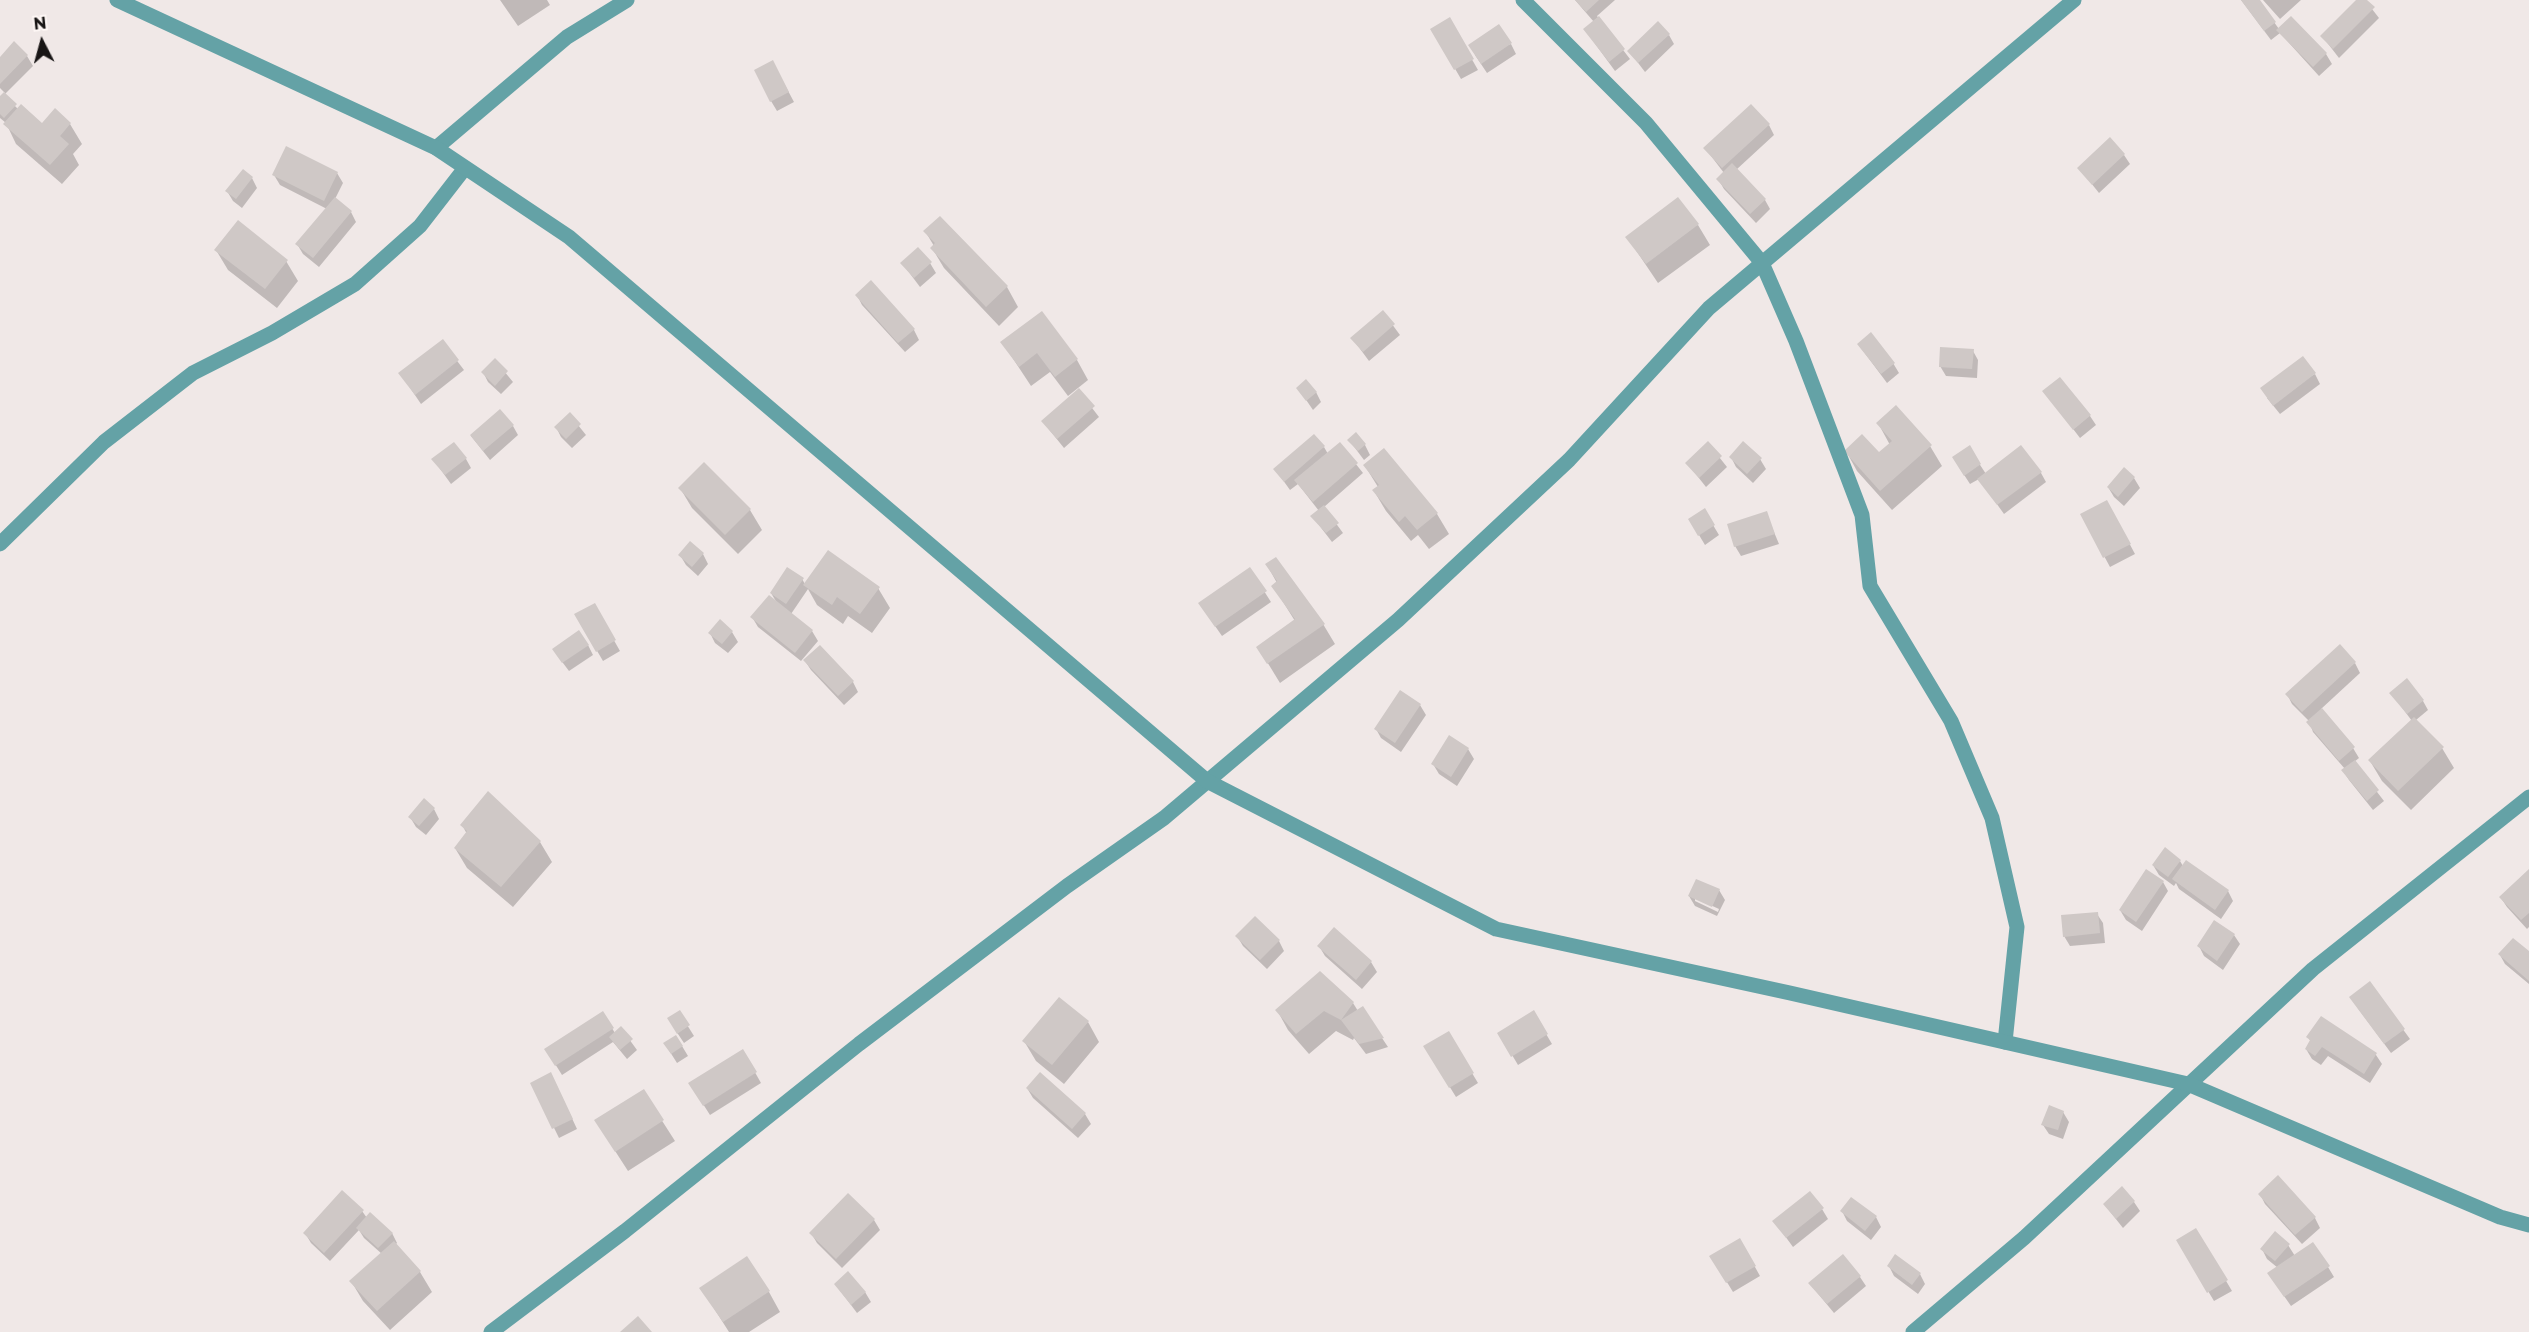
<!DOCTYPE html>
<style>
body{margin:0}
#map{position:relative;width:2529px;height:1332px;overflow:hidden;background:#f0e8e7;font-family:Montserrat,sans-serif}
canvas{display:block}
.north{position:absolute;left:12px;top:12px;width:60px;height:60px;-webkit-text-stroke:4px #fdf6f4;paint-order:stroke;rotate:354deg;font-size:16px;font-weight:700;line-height:24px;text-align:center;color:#181515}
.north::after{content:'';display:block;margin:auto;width:21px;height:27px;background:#181515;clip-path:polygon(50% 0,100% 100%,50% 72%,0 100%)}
</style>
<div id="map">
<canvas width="2529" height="1332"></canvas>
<div class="north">N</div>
</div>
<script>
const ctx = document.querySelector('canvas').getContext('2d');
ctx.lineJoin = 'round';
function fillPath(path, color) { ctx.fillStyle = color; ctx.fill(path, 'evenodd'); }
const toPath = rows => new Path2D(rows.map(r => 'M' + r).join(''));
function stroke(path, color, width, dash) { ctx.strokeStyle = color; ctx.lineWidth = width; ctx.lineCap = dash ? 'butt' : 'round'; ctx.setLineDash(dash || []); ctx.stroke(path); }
fillPath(toPath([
 [500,0,547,0,550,5,518,26],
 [1575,0,1615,0,1597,16,1630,59,1615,71,1585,30,1594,22],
 [2241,0,2258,0,2279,29,2291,18,2326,54,2332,64,2319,76,2280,33,2271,40],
 [2263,0,2301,0,2280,19],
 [2358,0,2365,0,2379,18,2339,58,2322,36],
 [1449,19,1478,70,1461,79,1432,29],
 [1669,35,1674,44,1645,72,1629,51],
 [1511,44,1516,54,1487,73,1475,55],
 [27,56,33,66,4,95,18,109,43,125,56,110,70,124,82,144,73,154,79,165,62,184,16,144,6,123,0,118,0,99,5,93,0,88,0,59],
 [778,72,794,102,777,111,771,101],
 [1769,125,1774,135,1736,170,1765,200,1770,209,1756,223,1724,189,1718,179,1724,173,1705,148],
 [287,148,337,173,343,183,335,199,351,212,356,222,319,267,303,254,297,244,327,209,280,185,274,175],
 [2124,155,2130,164,2099,193,2079,168],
 [252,178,257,188,242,208,233,201,227,191],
 [940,218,1007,287,1018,307,999,326,944,268,932,248,934,246,925,231],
 [1698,225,1710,245,1658,283,1627,237],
 [216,250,286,261,298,281,277,308,228,270],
 [902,263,930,263,936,273,920,287],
 [871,282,914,330,919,340,905,352,862,305,857,295],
 [1383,312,1400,335,1369,361,1352,338],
 [442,341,464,370,421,404,400,373],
 [1002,342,1077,360,1088,380,1068,396,1050,372,1031,386],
 [1858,344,1893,363,1899,373,1887,383],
 [1973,351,1978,360,1977,378,1946,376,1940,366],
 [495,360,513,382,501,394,488,382,483,372],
 [2315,374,2320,384,2280,414,2267,398],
 [1298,388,1316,392,1321,402,1313,410],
 [1079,391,1099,417,1064,448,1043,422],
 [2044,391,2090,416,2096,425,2080,438],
 [570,415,586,435,572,448,561,437,556,427],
 [1878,423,1930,446,1942,466,1892,510,1857,471,1846,451,1879,454,1890,445],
 [513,426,518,435,490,460,471,436],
 [1349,440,1365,445,1370,455,1364,460],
 [1708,443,1727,467,1706,487,1687,463],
 [1340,444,1363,473,1324,507,1343,533,1332,542,1312,516,1319,511,1298,484,1290,490,1275,469,1324,447,1328,454],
 [1969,448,1986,474,2041,473,2046,482,2004,514,1979,479,1970,484,1959,467],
 [1731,457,1760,459,1766,469,1753,483,1736,467],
 [433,459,466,459,471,468,451,484],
 [704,464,750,510,762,530,738,554,692,508,680,488],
 [1365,466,1437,514,1449,534,1429,549,1418,535,1411,541,1386,511,1374,491,1378,487],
 [2124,469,2134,478,2140,488,2124,506,2114,497,2108,487],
 [1704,510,1719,535,1705,545,1690,520],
 [2112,511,2135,554,2110,567,2082,515],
 [1766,513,1779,544,1741,556,1735,546],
 [703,554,708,564,698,576,686,565,680,555],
 [1267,565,1323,624,1335,644,1280,683,1258,647,1295,621,1273,586,1277,583],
 [1250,569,1271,602,1222,636,1206,613],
 [802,579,805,584,878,588,890,608,872,633,848,616,843,624,817,605,808,589,791,614,812,631,818,641,801,661,758,627,752,617,777,603,771,593],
 [594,605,620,651,603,661,576,615],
 [732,632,738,642,728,653,715,643,710,633],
 [588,645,593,655,569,671,560,659],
 [805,661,853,682,858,692,844,705,811,670],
 [2355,663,2360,673,2321,709,2353,748,2359,758,2354,762,2384,801,2373,810,2349,780,2343,771,2345,769,2313,732,2309,721,2292,704,2287,694],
 [1401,692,1420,705,1426,715,1401,752,1381,738,1376,729],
 [2391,693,2423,701,2428,710,2416,720,2442,748,2454,768,2411,810,2382,781,2370,761,2412,721],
 [1450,737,1468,749,1474,759,1457,786,1439,774,1433,764],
 [434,809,439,819,426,835,416,827,410,817],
 [462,825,540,842,552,862,513,907,467,868,455,848,467,834],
 [2180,861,2183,866,2228,891,2233,901,2221,919,2179,889,2176,883,2174,886,2159,875,2153,865],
 [2529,872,2529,927,2527,929,2507,907,2501,898],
 [2163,882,2168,891,2142,931,2126,920,2120,910],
 [1719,890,1725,900,1717,916,1695,906,1689,896],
 [1695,898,1719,909,1718,912,1695,901],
 [2097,914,2103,923,2105,943,2070,946,2064,936],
 [1334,930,1371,962,1377,972,1362,989,1325,956,1319,946],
 [2234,935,2240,944,2223,970,2204,956,2199,946],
 [1237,936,1279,941,1284,951,1267,969,1243,946],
 [2529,953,2529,984,2505,964,2500,955],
 [2370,984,2410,1039,2391,1053,2357,1007],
 [1353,1003,1358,1011,1362,1008,1388,1047,1366,1054,1354,1038,1353,1040,1336,1031,1309,1054,1288,1030,1277,1010],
 [679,1012,694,1036,684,1043,674,1028],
 [1533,1012,1552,1044,1518,1065,1499,1033],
 [603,1014,615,1033,621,1028,637,1050,627,1059,613,1042,562,1075,552,1059],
 [2321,1018,2376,1055,2382,1064,2370,1083,2328,1056,2321,1065,2312,1059,2306,1049,2311,1042,2308,1037],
 [1088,1022,1099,1042,1064,1084,1036,1061,1024,1041],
 [1448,1033,1478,1083,1456,1097,1425,1047],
 [665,1044,682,1046,688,1056,677,1063],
 [743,1051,761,1083,710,1115,696,1093],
 [532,1083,556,1084,577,1129,559,1138],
 [1027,1088,1085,1114,1091,1124,1078,1138,1033,1098],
 [643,1091,675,1141,628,1171,608,1140],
 [2063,1112,2069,1122,2063,1139,2049,1134,2043,1125],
 [2260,1194,2315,1218,2320,1228,2302,1244,2265,1204],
 [848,1195,874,1220,880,1230,842,1268,817,1243,811,1233],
 [2134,1202,2140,1211,2123,1228,2104,1204],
 [1822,1209,1828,1219,1793,1247,1774,1221],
 [362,1211,367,1218,392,1233,397,1243,395,1245,420,1272,432,1292,390,1330,363,1301,351,1281,382,1254,364,1238,359,1230,330,1261,311,1243,305,1233],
 [1842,1211,1876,1217,1881,1227,1871,1240,1847,1221],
 [2196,1230,2232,1291,2214,1301,2178,1241],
 [1740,1240,1760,1276,1733,1292,1711,1256],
 [2288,1245,2295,1256,2328,1267,2334,1277,2291,1306,2275,1283,2278,1268,2267,1259,2262,1249],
 [1889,1266,1920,1274,1925,1284,1918,1294,1894,1276],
 [1860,1277,1866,1286,1834,1313,1810,1284],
 [836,1285,865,1292,871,1302,857,1313],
 [701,1288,769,1292,780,1312,749,1332,729,1332]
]), '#0003');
fillPath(toPath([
 [1575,0,1599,0,1586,12],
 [2241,0,2260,0,2276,22,2264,31],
 [2356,0,2367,0,2375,7,2333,49,2320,36],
 [1599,16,1625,49,1609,62,1583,29],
 [2291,16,2327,53,2313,67,2276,30],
 [1450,17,1474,59,1454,70,1430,29],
 [1658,21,1670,34,1638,63,1627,51],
 [1499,24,1512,43,1481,64,1468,45],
 [14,41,28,55,0,84,0,57],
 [773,60,789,92,770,102,754,70],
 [4,92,17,104,4,118,0,114,0,96],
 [21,104,42,123,55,108,71,123,60,136,69,144,50,165,3,124],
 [1751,104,1770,124,1722,168,1703,148],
 [2110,137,2125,154,2092,185,2077,168],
 [286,146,338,172,324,201,272,175],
 [1732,163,1766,199,1750,214,1716,179],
 [243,169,253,177,236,199,225,191],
 [335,197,352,211,313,258,295,244],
 [1678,197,1699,224,1646,264,1625,237],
 [940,216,1008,286,986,307,930,248,935,243,923,231],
 [238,220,288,260,265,289,214,250],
 [918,247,932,262,914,278,900,263],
 [871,280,915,329,898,343,855,295],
 [1383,310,1395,324,1363,352,1350,338],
 [1042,311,1078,359,1055,377,1037,353,1019,367,1000,342],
 [1871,332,1895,363,1881,374,1857,344],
 [443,339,459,360,415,395,398,373],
 [1940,347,1974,349,1972,369,1939,367],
 [2303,356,2316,373,2273,406,2260,388],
 [495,358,508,371,495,386,481,372],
 [2060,377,2091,415,2073,430,2042,391],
 [1306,379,1317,392,1306,401,1296,388],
 [1079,388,1095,406,1057,439,1041,421],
 [1896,405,1932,445,1880,491,1844,451,1862,434,1879,452,1892,441,1876,423],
 [500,409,514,425,483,451,470,435],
 [570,412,581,424,566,439,554,427],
 [1356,432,1366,444,1358,451,1347,440],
 [1314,434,1325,446,1284,482,1273,469],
 [1708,441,1722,456,1699,478,1685,463],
 [1743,441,1762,458,1747,474,1729,457],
 [454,442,467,458,445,475,431,459],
 [1340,442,1358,463,1313,502,1294,480],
 [1970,445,1981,464,1964,476,1952,457],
 [2021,445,2042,472,1997,505,1977,479],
 [1384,448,1438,513,1417,530,1405,516,1399,522,1372,490,1379,485,1363,465],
 [704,462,751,509,725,535,678,488],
 [2124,467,2135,477,2118,497,2107,487],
 [2107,500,2131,544,2103,558,2080,514],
 [1324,505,1339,523,1326,533,1310,516],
 [1705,508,1715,525,1698,536,1688,519],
 [1767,511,1775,534,1734,547,1727,524],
 [690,541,704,553,692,567,678,555],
 [828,550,880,587,860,614,837,597,832,605,803,585],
 [1276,557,1325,624,1267,664,1256,647,1295,619,1271,586,1277,581,1265,564],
 [787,567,804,578,786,604,770,593],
 [1250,567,1267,591,1215,627,1198,603],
 [769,595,813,630,795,653,750,617],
 [595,603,616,640,596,652,574,614],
 [720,619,733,631,722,644,708,633],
 [579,630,589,645,562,663,552,649],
 [2340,644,2356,662,2302,712,2285,694],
 [820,645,854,681,838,696,803,660],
 [2407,678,2424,700,2407,714,2389,693],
 [1400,690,1421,704,1395,743,1374,729],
 [2322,708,2355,747,2339,761,2306,722],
 [2414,717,2444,747,2398,791,2368,760],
 [1449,735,1469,748,1451,777,1431,764],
 [2355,760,2379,790,2367,801,2341,770],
 [488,791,541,841,501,887,454,848,467,831,460,825],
 [424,798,435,808,419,826,408,817],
 [2165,847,2181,860,2168,877,2152,865],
 [2186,860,2229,890,2215,910,2172,879],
 [2146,869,2164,881,2136,922,2119,910],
 [2529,869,2529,913,2521,920,2499,897],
 [1696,879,1720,889,1712,907,1688,896],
 [2098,912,2100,933,2063,937,2061,915],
 [1255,916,1280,940,1260,960,1235,936],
 [2214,920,2235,934,2217,961,2197,946],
 [1334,927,1372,961,1356,980,1317,946],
 [2513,938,2529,951,2529,981,2498,954],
 [1320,971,1354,1002,1341,1020,1363,1006,1384,1038,1359,1044,1341,1020,1324,1011,1296,1034,1275,1010],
 [2370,981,2405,1029,2384,1044,2349,997],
 [1059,997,1089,1021,1052,1065,1022,1041],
 [680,1010,690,1025,677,1034,667,1018],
 [1534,1010,1548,1034,1511,1057,1497,1033],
 [603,1011,614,1028,555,1066,544,1049],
 [2321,1016,2377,1053,2364,1074,2322,1047,2315,1056,2305,1049,2310,1040,2306,1037],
 [621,1026,633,1039,620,1050,609,1037],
 [1449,1031,1474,1073,1449,1088,1423,1046],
 [676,1035,683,1046,671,1054,663,1043],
 [743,1049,757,1072,703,1106,688,1083],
 [551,1072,573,1119,552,1129,530,1083],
 [1040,1072,1086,1113,1072,1129,1026,1088],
 [644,1089,664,1120,615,1152,594,1120],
 [2049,1105,2064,1111,2058,1130,2041,1125],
 [2278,1175,2316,1217,2295,1235,2258,1194],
 [2122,1186,2135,1201,2116,1219,2103,1204],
 [342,1190,364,1210,324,1253,303,1233],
 [1810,1191,1824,1208,1786,1238,1772,1221],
 [848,1193,875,1219,836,1259,809,1233],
 [1851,1197,1877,1216,1865,1231,1840,1211],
 [370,1212,393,1233,378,1248,356,1228],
 [2196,1228,2228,1280,2207,1293,2176,1240],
 [2275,1231,2290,1244,2275,1261,2260,1249],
 [1740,1238,1756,1266,1726,1283,1709,1256],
 [394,1241,421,1271,377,1311,349,1281],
 [2313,1242,2330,1266,2284,1297,2267,1273],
 [1843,1254,1861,1276,1827,1304,1808,1283],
 [1895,1254,1921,1273,1912,1285,1887,1266],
 [747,1256,770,1291,723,1322,699,1288],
 [848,1271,866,1292,851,1305,834,1284],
 [638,1316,652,1332,620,1332]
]), '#cfc8c6');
stroke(toPath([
 [1523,0,1646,123,1762,263,1796,341,1862,515,1870,586,1951,721,1992,818,2017,927,2005,1042],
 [436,148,567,37,627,0],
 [0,544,104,442,193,373,272,333,355,284,420,226,465,168],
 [491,1332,625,1231,859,1044,1067,886,1164,818,1398,620,1569,460,1709,308,2074,0],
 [1913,1332,2024,1238,2313,969,2529,797]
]), '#64a2a6', 15);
stroke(toPath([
 [117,0,436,148,569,237,1207,781,1496,929,1790,993,2188,1084,2500,1217,2529,1225]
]), '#64a2a6', 15);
</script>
